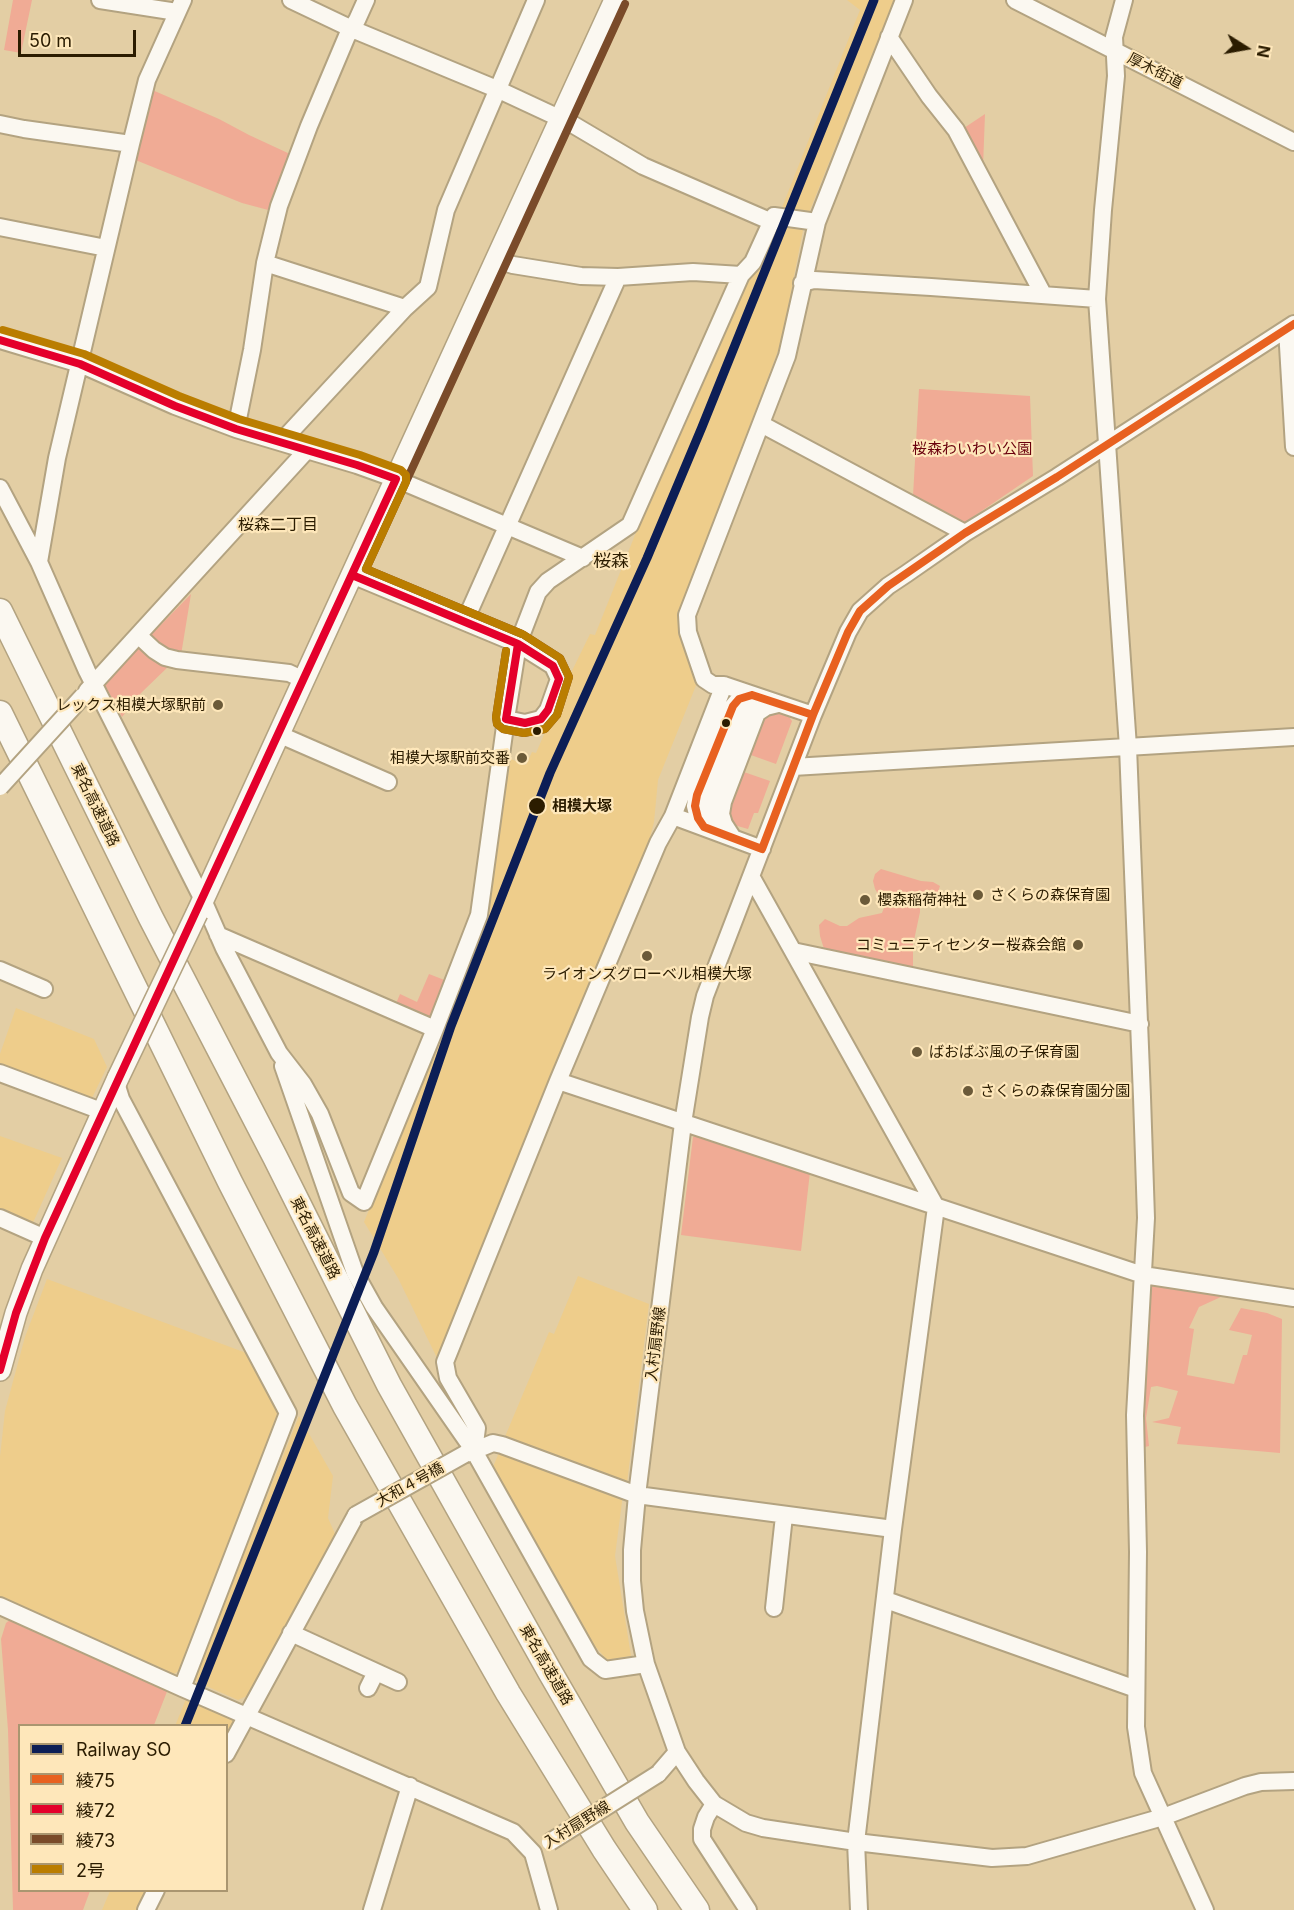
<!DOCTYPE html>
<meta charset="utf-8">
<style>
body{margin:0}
#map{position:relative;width:1294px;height:1910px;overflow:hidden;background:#e3cea4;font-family:Inter,"Noto Sans JP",sans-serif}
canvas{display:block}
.legend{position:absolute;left:18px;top:1724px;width:210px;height:168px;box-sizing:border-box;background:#fee7ba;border:2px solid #aa9670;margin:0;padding:8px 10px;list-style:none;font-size:18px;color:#2b1c00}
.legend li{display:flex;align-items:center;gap:12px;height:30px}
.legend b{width:30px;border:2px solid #aa9670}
.north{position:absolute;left:1216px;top:18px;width:60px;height:60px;-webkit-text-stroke:4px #fee7ba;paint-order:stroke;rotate:101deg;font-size:16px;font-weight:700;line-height:24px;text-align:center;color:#2b1c00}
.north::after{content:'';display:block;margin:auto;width:21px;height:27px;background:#2b1c00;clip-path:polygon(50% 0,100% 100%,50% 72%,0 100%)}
.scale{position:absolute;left:18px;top:30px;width:118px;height:27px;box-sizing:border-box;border:3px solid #2b1c00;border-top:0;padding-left:8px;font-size:18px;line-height:21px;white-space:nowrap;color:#2b1c00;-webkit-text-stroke:4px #fee7ba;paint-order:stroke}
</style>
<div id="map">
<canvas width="1294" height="1910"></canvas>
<ul class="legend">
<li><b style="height:8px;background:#0c1e56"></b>Railway SO</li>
<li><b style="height:8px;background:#e86120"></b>綾75</li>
<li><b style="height:8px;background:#e4002b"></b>綾72</li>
<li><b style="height:8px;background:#7a4b2a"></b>綾73</li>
<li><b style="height:8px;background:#ba7d00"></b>2号</li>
</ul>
<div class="north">N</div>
<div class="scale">50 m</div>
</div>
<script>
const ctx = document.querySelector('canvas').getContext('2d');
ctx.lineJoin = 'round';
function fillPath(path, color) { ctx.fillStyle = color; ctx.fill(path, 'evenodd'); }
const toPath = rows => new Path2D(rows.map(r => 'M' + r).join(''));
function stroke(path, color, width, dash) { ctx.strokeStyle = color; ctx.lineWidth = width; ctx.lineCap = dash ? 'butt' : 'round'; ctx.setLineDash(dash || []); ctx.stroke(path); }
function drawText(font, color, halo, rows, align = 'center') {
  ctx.font = font + ' Inter,"Noto Sans JP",sans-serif'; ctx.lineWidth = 4.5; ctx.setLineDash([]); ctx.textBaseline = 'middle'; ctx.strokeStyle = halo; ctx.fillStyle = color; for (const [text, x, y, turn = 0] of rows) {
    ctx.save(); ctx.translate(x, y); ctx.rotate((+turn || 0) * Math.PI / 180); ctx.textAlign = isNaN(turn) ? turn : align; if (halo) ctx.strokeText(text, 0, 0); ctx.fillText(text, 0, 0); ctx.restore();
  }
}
fillPath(toPath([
 [847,0,894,0,808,215,781,210,860,10],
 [778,222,804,225,781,343,682,604,680,615,697,683,658,780,654,822,647,849,439,1362,398,1278,364,1222,443,1029,485,915,508,758,526,765,532,752,536,753,569,677,590,634,595,635,643,515,742,284],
 [16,1008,94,1039,107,1067,90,1102,0,1069,0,1054],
 [0,1136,62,1158,31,1227,0,1213],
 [578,1276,649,1304,627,1483,504,1439,549,1332,554,1334],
 [47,1279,249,1354,282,1411,184,1668,172,1675,0,1597,0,1457,5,1411,25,1337],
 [299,1416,333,1476,328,1518,336,1536,247,1696,238,1700,195,1681,196,1675],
 [500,1450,623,1494,615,1556,631,1656,607,1660,595,1646,493,1467],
 [188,1694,230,1713,234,1723,227,1737,226,1726,175,1726],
 [110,1891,147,1891,137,1910,102,1910]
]), '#eecd8b');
fillPath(toPath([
 [13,0,32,0,21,53,4,50],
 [150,89,219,119,249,135,290,154,272,211,242,203,133,159],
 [985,114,983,167,961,130],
 [919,389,1030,396,1033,476,961,525,913,496],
 [191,594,181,655,168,653,148,638],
 [141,646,171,664,141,693,122,717,105,685],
 [777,711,787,714,792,721,776,764,748,754,761,720,767,715],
 [741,771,770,781,758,813,754,813,748,829,734,825,729,820,729,803],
 [881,869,921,881,933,882,940,886,938,892,932,895,924,895,920,903,920,912,913,945,913,966,904,971,824,949,820,936,819,925,825,919,840,926,847,926,859,918,882,913,885,905,875,889,873,881,875,874],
 [429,974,447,981,431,1021,395,1006,400,994,417,1002],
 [698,1134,810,1172,801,1251,681,1235,693,1137],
 [1149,1284,1223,1296,1199,1307,1189,1328,1194,1329,1187,1375,1234,1384,1243,1355,1247,1355,1252,1335,1229,1330,1241,1308,1267,1313,1282,1319,1280,1453,1177,1444,1181,1427,1152,1422,1169,1418,1178,1391,1157,1386,1151,1387,1146,1418,1149,1446,1141,1448],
 [11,1619,168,1689,154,1725,20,1726,20,1890,90,1891,83,1910,13,1910,8,1730,1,1639,6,1623]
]), '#f0ab95');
const minor = toPath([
 [100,0,177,12],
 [291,0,352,29,499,90,572,124,643,166,772,222],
 [1015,0,1294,142],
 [1124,0,1114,37,1116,76,1103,210,1097,299,1128,747,1142,1097,1146,1218,1135,1415,1138,1552,1136,1727,1143,1773,1205,1910],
 [889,37,929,96,956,130,1043,294],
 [0,124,24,129,131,144],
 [0,227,106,248],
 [497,260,513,265,581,276,618,277,693,272,741,275],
 [265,263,405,308],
 [802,283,814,280,931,287,1097,299],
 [1287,329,1294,447],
 [0,340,80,364,175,406,236,429,357,465,396,479,583,558],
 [761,424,965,533],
 [236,429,252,350,265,263,279,206,309,126,347,36,357,20,366,0],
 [281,442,405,308,428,287,446,210,536,0],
 [0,488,39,562,87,671,203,900,224,948,279,1053,303,1084,320,1114,351,1193,364,1202,435,1029,479,915,506,719,518,644,538,592,548,581,630,525,741,275,753,262,774,216,817,222],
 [39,562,57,458,131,144,147,80,183,0],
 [352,575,518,644,553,666,559,679,548,710,541,719,525,723,506,719],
 [465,621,618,277],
 [138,635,154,650,165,657,177,660,289,673,304,680],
 [724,685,713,685,704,679,688,632,687,615,787,356,817,222,904,0],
 [87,691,307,450],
 [278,734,388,782],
 [793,767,1294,737],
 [704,827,698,818,695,806,697,795,733,706,739,699,752,695],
 [719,832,711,820,709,810,711,799,745,709,752,703,764,699],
 [733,838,724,824,721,814,723,802,757,713,766,707,778,704],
 [762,849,673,816,724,685,813,715],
 [752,878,936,1207,893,1529,856,1842,859,1910],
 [218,935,435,1029],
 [793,951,1140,1024],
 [0,970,44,989],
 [283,1066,355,1273,374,1307,474,1451,591,1659,605,1670,646,1664],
 [0,1073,104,1112],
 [558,1081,1143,1275,1294,1298],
 [116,1083,121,1099,288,1413,182,1688],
 [0,1218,45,1238],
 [474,1451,477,1428,448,1378,445,1362,558,1081,658,843,673,816],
 [466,1454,493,1443,502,1445,637,1495,893,1529],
 [886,1600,1136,1689],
 [0,1606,182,1688,513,1832,533,1853,549,1910],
 [774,1608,784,1516],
 [291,1633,398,1682],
 [368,1688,376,1672],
 [677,1752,696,1781,714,1804,746,1823,763,1828,856,1842,992,1858,1027,1856,1163,1817,1245,1786,1261,1782,1294,1781],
 [226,1754,356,1515],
 [658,1774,677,1752,646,1664,635,1611,632,1581,632,1550,637,1495,683,1123,700,1017,705,996,813,715,848,632,860,611,888,586,906,574,965,533,1057,477,1294,324],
 [714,1804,706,1817,702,1829,702,1839,748,1910],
 [146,1910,156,1890],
 [372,1910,410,1786]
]);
const major = toPath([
 [197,913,615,0],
 [0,1370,16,1313,32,1269,118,1078]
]);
const highway = toPath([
 [0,611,151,918,275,1157,389,1385,550,1672,637,1822,697,1910],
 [0,713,230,1182,345,1406,508,1693,604,1849,645,1910]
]);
stroke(minor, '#b3a381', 20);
stroke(major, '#b3a381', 24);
stroke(highway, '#b3a381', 27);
stroke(minor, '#fbf8f1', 16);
stroke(major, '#fbf8f1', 21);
stroke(highway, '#fbf8f1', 24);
const minorBridge = toPath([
 [0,787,83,696],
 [356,1515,465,1454],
 [550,1842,658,1774]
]);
const majorBridge = toPath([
 [118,1078,197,913]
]);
stroke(minorBridge, '#b3a381', 20, []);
stroke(majorBridge, '#b3a381', 24, []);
stroke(minorBridge, '#fbf8f1', 16);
stroke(majorBridge, '#fbf8f1', 21);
stroke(toPath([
 [752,695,813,715,762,849,704,827,698,818,695,806,697,795,733,706,739,699,752,695],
 [813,715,848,632,860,611,888,586,965,533,1057,477,1294,324]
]), '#e86120', 8);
stroke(toPath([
 [0,340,80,364,175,406,236,429,357,465,396,479,45,1238,16,1313,0,1370],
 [352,575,518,644],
 [518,644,553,666,559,679,548,710,541,719,525,723,506,719,518,644]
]), '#e4002b', 8);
stroke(toPath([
 [522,634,366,569,625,4],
 [506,651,496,717,497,724,503,729,524,733,545,729,557,715,569,677,560,658,524,635]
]), '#7a4b2a', 8);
stroke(toPath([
 [3,330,84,354,179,396,239,419,360,455,401,470,406,475,406,482,366,569,522,634],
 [506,651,496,717,497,724,503,729,524,733,545,729,557,715,569,677,560,658,524,635]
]), '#ba7d00', 8);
stroke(toPath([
 [185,1726,374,1252,451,1026,550,773,647,558,702,427,874,0]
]), '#0c1e56', 9);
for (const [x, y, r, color] of [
 [218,705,6,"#6b5a39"],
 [726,723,5,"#2b1c00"],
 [537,731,5,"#2b1c00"],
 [522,758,6,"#6b5a39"],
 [537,806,9,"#2b1c00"],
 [978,895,6,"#6b5a39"],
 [865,900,6,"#6b5a39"],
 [1078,945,6,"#6b5a39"],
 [647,956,6,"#6b5a39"],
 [917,1052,6,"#6b5a39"],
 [968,1091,6,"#6b5a39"]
]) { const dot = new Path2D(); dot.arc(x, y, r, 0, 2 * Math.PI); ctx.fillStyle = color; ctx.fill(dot); stroke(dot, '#fee7ba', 2); }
drawText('15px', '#2b1c00', '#fee7ba', [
 ["厚木街道",1155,71,27],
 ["東名高速道路",95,805,64],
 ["東名高速道路",315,1238,63],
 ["入村扇野線",656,1344,-83],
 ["大和４号橋",410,1485,-29],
 ["東名高速道路",546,1665,60],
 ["入村扇野線",577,1825,-32]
]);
drawText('15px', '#6a000d', '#fee7ba', [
 ["桜森わいわい公園",972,449]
]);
drawText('15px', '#2b1c00', '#fee7ba', [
 ["レックス相模大塚駅前",206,705,"right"],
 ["相模大塚駅前交番",510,758,"right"],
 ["さくらの森保育園",990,895],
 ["櫻森稲荷神社",877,900],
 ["コミュニティセンター桜森会館",1066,945,"right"],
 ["ライオンズグローベル相模大塚",647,974,"center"],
 ["ばおばぶ風の子保育園",929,1052],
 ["さくらの森保育園分園",980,1091]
], 'left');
drawText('bold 15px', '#2b1c00', '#fee7ba', [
 ["相模大塚",552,806]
], 'left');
drawText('16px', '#2b1c00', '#fee7ba', [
 ["桜森二丁目",278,525]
]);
drawText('18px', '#2b1c00', '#fee7ba', [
 ["桜森",611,562]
]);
</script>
